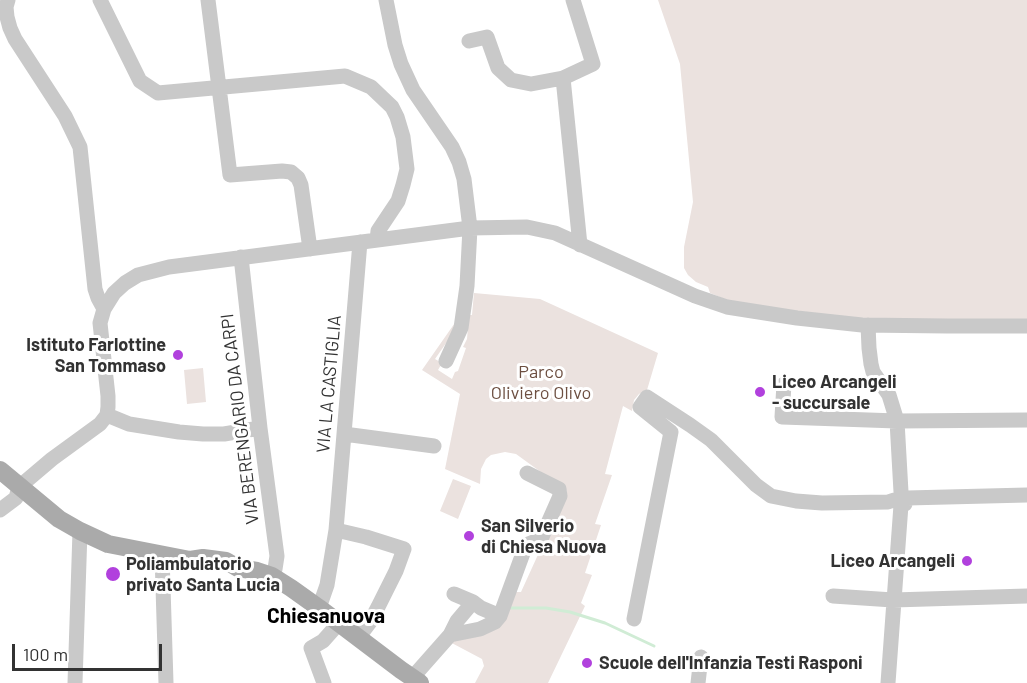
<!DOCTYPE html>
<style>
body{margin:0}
#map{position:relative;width:1027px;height:683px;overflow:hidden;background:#fff;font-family:Barlow,sans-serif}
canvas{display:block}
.scale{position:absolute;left:12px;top:644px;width:150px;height:27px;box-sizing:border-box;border:3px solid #323232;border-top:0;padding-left:8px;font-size:18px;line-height:21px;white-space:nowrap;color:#323232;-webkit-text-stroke:4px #fff;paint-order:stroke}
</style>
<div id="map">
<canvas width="1027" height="683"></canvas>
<div class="scale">100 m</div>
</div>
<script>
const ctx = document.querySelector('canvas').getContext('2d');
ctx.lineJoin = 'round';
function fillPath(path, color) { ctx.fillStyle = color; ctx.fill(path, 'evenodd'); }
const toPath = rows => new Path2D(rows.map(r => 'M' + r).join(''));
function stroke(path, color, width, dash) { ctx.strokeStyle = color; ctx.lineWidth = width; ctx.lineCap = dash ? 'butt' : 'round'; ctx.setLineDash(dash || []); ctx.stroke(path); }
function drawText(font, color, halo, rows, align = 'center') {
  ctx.font = font + ' Barlow,sans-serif'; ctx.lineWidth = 6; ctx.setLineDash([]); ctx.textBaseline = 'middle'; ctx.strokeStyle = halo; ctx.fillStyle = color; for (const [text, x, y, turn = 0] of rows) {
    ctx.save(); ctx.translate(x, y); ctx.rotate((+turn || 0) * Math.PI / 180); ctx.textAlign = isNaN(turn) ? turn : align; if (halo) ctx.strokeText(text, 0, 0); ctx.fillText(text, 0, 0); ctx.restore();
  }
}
fillPath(toPath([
 [658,0,1027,0,1027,320,877,323,732,302,710,293,708,287,696,282,688,275,684,268,684,247,693,202,680,64],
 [474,293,540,299,658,353,647,390,639,394,634,400,632,411,623,406,605,474,612,475,595,524,601,525,585,573,592,575,581,603,585,606,548,683,475,683,484,666,482,659,448,641,468,634,515,592,521,592,567,491,516,454,505,452,491,455,486,459,481,469,480,484,445,469,460,394,422,370,459,317,458,326,435,359,442,363,438,370,452,379,455,372,458,371,466,348,463,347,467,339,469,315,472,315],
 [203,368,206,402,187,404,184,370],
 [453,479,471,486,458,519,440,511]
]), '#ebe2df');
stroke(toPath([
 [511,608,546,608,570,612,605,623,654,646]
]), '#d0ecd5', 3);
stroke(toPath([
 [8,0,6,7,7,17,10,28,15,39,65,116,80,147,95,289,98,298,104,309],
 [100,0,140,81,158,93,345,76,371,87,392,107,397,117,403,137,407,169,403,185,398,201,378,231,377,240],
 [208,0,230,175,282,171,291,172,298,178,301,185,310,249],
 [386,0,395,45,401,64,413,90,452,147,459,162,464,179,470,228,467,286,461,328,446,361],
 [573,0,593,64,563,78,580,245],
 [469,41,487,37,498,68,511,80,531,84,563,78],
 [241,257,260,428,277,556,275,569,272,576],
 [868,325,869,348,871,364,873,372,889,395,897,421,901,492],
 [784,384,782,417,897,421,1027,420],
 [107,415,129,424,179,432,203,434,224,434,260,428],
 [344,434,434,446],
 [19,487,52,459,100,424,107,415,108,407,108,396,100,323,104,309,114,293,125,283,138,275,169,267,470,228,527,227,555,233,695,296,727,307,797,318,862,325,947,326,1027,326],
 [907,498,1027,495],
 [0,510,16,498,19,487],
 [336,530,366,537,404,549,396,571,378,607,370,622,358,638],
 [162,555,166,683],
 [454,594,473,602],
 [833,596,893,600,1027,596],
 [319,608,327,585,336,530,360,242],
 [634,619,671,432,640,407,647,397,690,425,711,440,756,485,771,496,796,501,822,503,888,502,894,500],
 [450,635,457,621,473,602,481,608,500,616],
 [412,678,450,635,480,629,495,622,500,616,526,545,541,539,560,496,559,489,527,473],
 [75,683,80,531],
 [324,683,311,648,323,641,339,623],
 [698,683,701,657],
 [888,683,901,505,905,504,907,498]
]), '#c9c9c9', 15);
stroke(toPath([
 [0,470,59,519,80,531,108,544,190,560,203,558,226,561,238,568,257,571,272,576,291,588,319,608,401,670,420,683]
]), '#aaa', 18);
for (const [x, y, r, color] of [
 [178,355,6,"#b141dd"],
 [760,392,6,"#b141dd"],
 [469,536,6,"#b141dd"],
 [967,561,6,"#b141dd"],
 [113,574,8,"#b141dd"],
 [587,663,6,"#b141dd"]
]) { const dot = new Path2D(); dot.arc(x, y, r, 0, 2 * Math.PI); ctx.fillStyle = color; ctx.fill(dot); stroke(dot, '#fff', 2); }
drawText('bold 18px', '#323232', '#fff', [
 ["Istituto Farlottine",166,345,"right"],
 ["San Tommaso",166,366,"right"],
 ["Liceo Arcangeli",772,382],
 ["- succursale",772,403],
 ["San Silverio",481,526],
 ["di Chiesa Nuova",481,547],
 ["Liceo Arcangeli",955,561,"right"],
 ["Poliambulatorio",126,564],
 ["privato Santa Lucia",126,585],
 ["Scuole dell'Infanzia Testi Rasponi",599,663]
], 'left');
drawText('18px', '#6d4f41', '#fff', [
 ["Parco",541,372],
 ["Oliviero Olivo",541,393]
]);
drawText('18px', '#323232', '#fff', [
 ["VIA LA CASTIGLIA",329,384,-85],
 ["VIA BERENGARIO DA CARPI",240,419,-97]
]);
drawText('bold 21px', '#000', '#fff', [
 ["Chiesanuova",326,616]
]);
</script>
